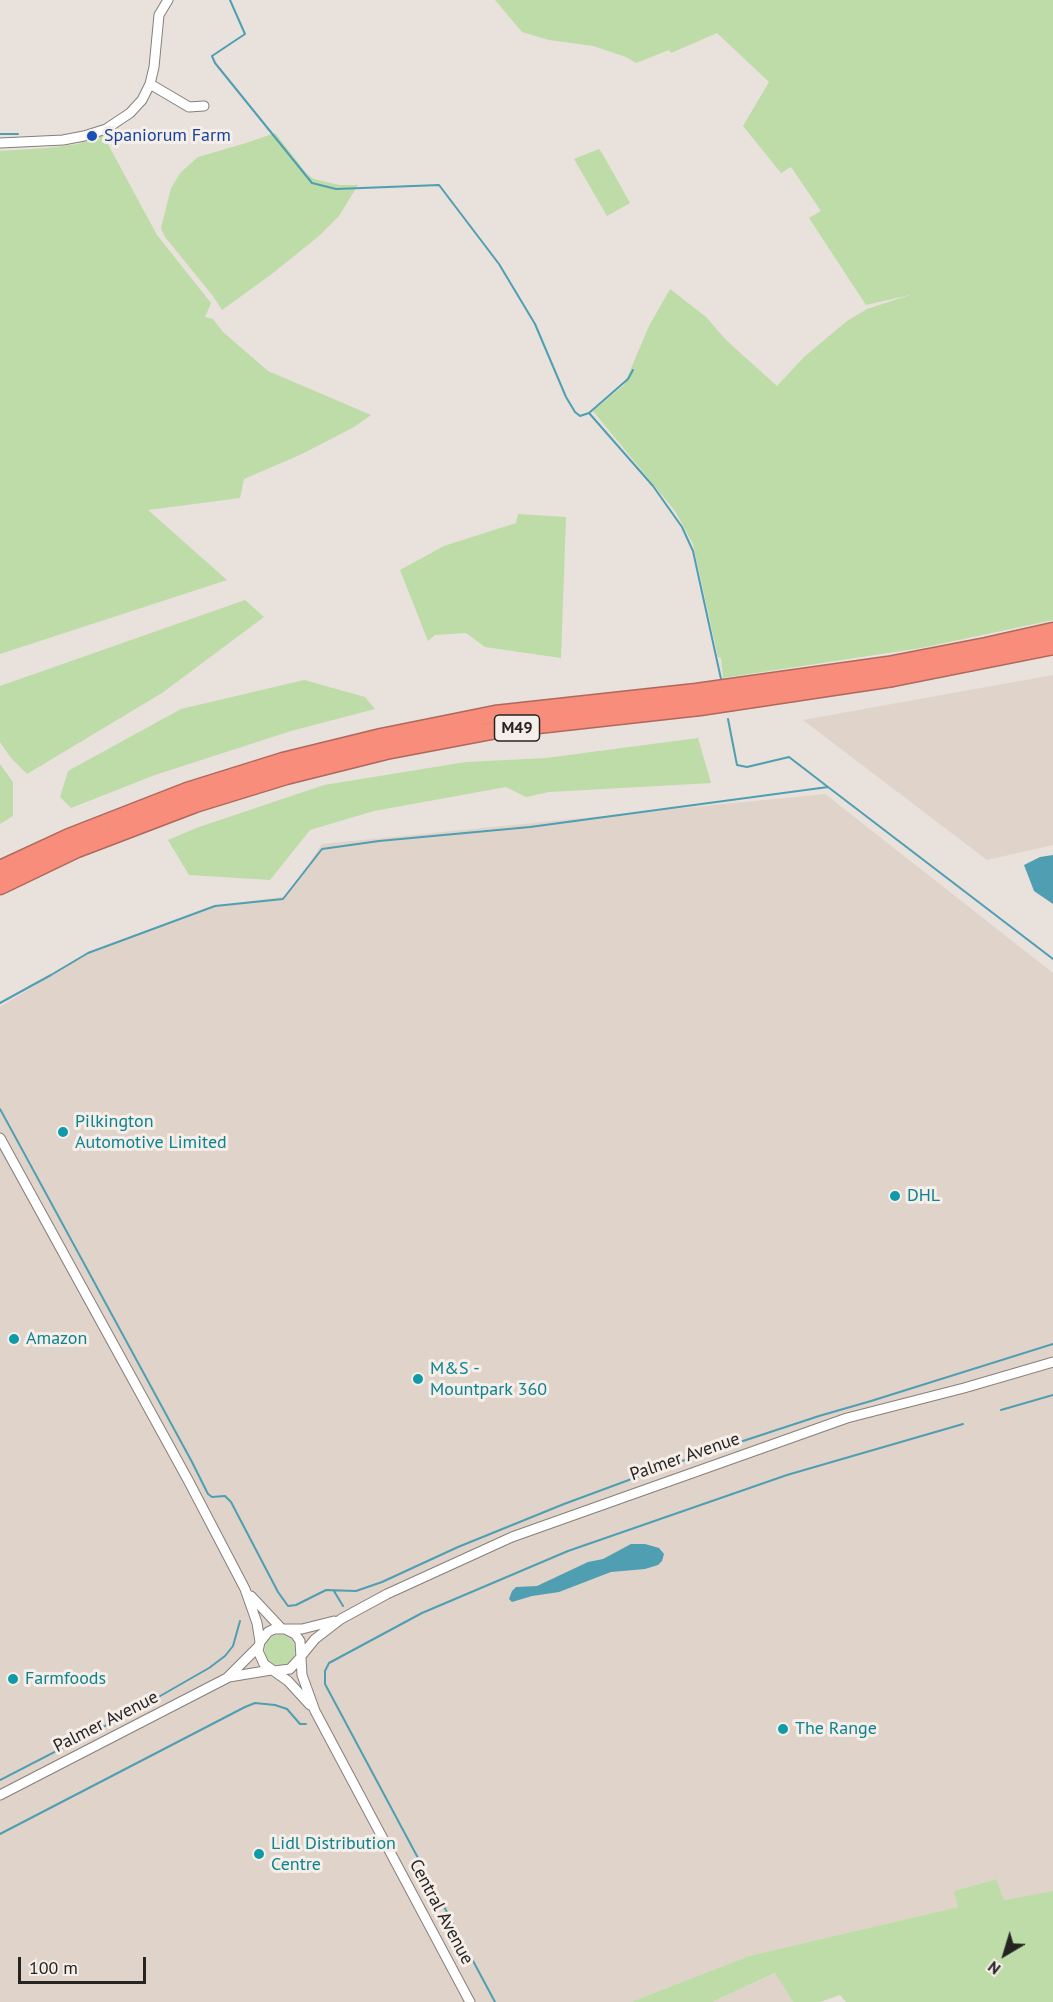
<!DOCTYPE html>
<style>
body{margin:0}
#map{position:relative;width:1053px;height:2002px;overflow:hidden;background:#e8e1dc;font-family:"PT Sans",sans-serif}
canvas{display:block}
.north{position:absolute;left:975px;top:1924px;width:60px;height:60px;-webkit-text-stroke:4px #f5eee9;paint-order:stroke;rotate:218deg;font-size:16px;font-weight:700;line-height:24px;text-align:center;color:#262422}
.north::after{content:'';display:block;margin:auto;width:21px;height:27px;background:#262422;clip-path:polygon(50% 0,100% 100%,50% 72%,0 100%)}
.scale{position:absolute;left:18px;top:1957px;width:128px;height:27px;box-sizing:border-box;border:3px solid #262422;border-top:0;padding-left:8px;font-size:18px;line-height:21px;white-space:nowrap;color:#262422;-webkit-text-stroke:4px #f5eee9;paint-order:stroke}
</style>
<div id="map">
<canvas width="1053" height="2002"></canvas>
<div class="north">N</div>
<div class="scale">100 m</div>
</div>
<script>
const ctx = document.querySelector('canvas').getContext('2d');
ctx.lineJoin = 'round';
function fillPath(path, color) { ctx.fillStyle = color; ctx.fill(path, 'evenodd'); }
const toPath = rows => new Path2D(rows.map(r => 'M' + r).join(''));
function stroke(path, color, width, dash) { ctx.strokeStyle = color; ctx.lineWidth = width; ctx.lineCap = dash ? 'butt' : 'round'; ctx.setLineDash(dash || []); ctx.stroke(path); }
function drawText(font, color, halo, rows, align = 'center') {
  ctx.font = font + ' "PT Sans",sans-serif'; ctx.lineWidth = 6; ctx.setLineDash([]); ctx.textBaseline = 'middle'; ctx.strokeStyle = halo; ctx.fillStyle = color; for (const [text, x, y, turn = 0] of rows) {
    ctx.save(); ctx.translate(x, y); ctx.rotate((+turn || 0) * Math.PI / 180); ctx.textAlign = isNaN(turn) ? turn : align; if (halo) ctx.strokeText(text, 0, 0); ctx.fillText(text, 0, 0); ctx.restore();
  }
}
fillPath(toPath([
 [1053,675,1053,845,987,860,803,720],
 [825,794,1053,973,1053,1891,1004,1900,995,1879,954,1891,958,1907,749,1956,631,2002,0,2002,0,1007,88,953,215,906,287,896,322,844],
 [776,1973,793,2002,712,2002]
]), '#e0d3ca');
fillPath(toPath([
 [495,0,1053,0,1053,620,921,648,723,678,721,658,718,657,693,544,675,511,593,411,624,385,649,326,670,289,706,317,726,340,777,386,804,357,847,321,867,309,910,295,866,305,809,218,821,211,791,167,781,173,743,126,769,82,717,33,671,53,669,50,636,63,626,57,593,46,549,40,522,32],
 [275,133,307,174,314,179,339,185,358,185,339,216,319,236,273,273,222,310,213,296,165,237,161,228,171,188,181,172,198,157,246,143],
 [103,135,157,235,211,303,205,317,213,319,223,332,268,371,371,415,354,427,302,454,244,479,240,498,148,510,227,580,0,654,0,151,47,148,78,144],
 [599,149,602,153,630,203,607,216,574,159],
 [518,514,566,517,561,658,485,647,466,633,435,635,428,641,400,570,444,546,516,523],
 [245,600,264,617,162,693,27,774,11,758,0,742,0,686],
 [304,680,365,697,375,709,291,731,155,775,71,808,60,797,68,771,181,709],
 [698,738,711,783,549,792,526,797,506,787,374,811,310,830,270,880,189,875,168,840,199,827,324,785,466,762,546,758],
 [0,764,13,782,13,816,0,824],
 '265 1650a15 15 0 1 1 30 0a15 15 0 1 1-30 0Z',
 [996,1879,1004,1900,1053,1891,1053,2002,846,2002,840,1995,820,2002,793,2002,775,1973,712,2002,631,2002,749,1956,958,1907,954,1891]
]), '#bddca8');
fillPath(toPath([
 [1053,855,1053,904,1034,891,1024,865,1040,857],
 [631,1544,645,1544,659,1548,664,1554,662,1561,658,1565,645,1569,611,1572,559,1592,532,1596,512,1602,509,1599,512,1591,516,1587,537,1586,588,1562,603,1559]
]), '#4f9eb2');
stroke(toPath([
 [230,0,245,34,212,56,215,63,312,183,336,189,439,185,499,264,535,324,566,397,575,412,580,416,589,413,628,379,633,370],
 [0,134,18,134],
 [589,413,653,486,682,527,693,551,721,679],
 [728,719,737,765,747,767,789,757,828,787],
 [0,1003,51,975,88,953,215,906,283,899,322,849,379,841,530,827,828,787,1053,959],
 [0,1109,192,1462,208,1494,212,1497,225,1496,231,1502,278,1592,288,1606,296,1605,326,1590,356,1591,382,1582,458,1547,564,1504,664,1467,819,1416,871,1401,1053,1344],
 [1001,1410,1053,1395],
 [334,1591,343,1606],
 [0,1780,134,1711,209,1668,225,1656,233,1646,240,1621],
 [0,1834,245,1707,255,1703,275,1705,287,1709,300,1724,306,1724],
 [495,2002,325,1684,325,1671,329,1663,422,1613,568,1551,787,1475,963,1424]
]), '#4f9eb2', 2);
const street = toPath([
 [150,84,189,107,204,106],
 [0,143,63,140,84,136,106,129,130,113,142,100,150,84,154,67,159,15,168,0],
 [0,1138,188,1480,245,1589,257,1623,260,1642],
 [251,1596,281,1628],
 [287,1630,295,1634,300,1641,302,1675,315,1711,470,2002],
 [302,1655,315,1639,341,1619,387,1594,512,1537,847,1418,964,1388,1053,1362],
 [274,1671,290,1669,301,1657],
 [229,1677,271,1670],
 [310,1705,288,1681,264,1664,258,1651,260,1642,268,1632,274,1629,302,1629,334,1621],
 [0,1795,227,1678,259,1646]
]);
const highway = toPath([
 [0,869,69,837,187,791,283,761,381,737,495,714,696,692,888,665,986,646,1053,631],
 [0,886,77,849,195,804,286,776,386,751,502,729,700,707,893,678,1053,646]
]);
stroke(street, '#857f7a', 11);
stroke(highway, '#ae685c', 19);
stroke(street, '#fff', 9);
stroke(highway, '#f88d7c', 16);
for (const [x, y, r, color] of [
 [92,136,6,"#1a4fb4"],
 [63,1132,6,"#0f9aa8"],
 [895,1196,6,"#0f9aa8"],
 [14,1339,6,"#0f9aa8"],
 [418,1379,6,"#0f9aa8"],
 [13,1679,6,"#0f9aa8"],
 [783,1729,6,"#0f9aa8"],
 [259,1854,6,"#0f9aa8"]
]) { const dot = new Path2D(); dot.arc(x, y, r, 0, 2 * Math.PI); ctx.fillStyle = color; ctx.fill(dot); stroke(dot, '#f5eee9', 2); }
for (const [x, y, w] of [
 [517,728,45]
]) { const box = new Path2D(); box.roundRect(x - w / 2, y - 13, w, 26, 4.5); ctx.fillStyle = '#f5eee9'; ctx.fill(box); stroke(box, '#262422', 1.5); }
drawText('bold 16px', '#262422', null, [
 ["M49",517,728]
]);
drawText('18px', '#164399', '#f5eee9', [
 ["Spaniorum Farm",104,136]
], 'left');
drawText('18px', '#0d838f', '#f5eee9', [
 ["Pilkington",75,1122],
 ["Automotive Limited",75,1143],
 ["DHL",907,1196],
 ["Amazon",26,1339],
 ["M&S -",430,1369],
 ["Mountpark 360",430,1390],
 ["Farmfoods",25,1679],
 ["The Range",795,1729],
 ["Lidl Distribution",271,1844],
 ["Centre",271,1865]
], 'left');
drawText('18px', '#262422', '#f5eee9', [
 ["Palmer Avenue",685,1457,-19],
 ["Palmer Avenue",106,1722,-27],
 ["Central Avenue",441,1912,62]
]);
</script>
